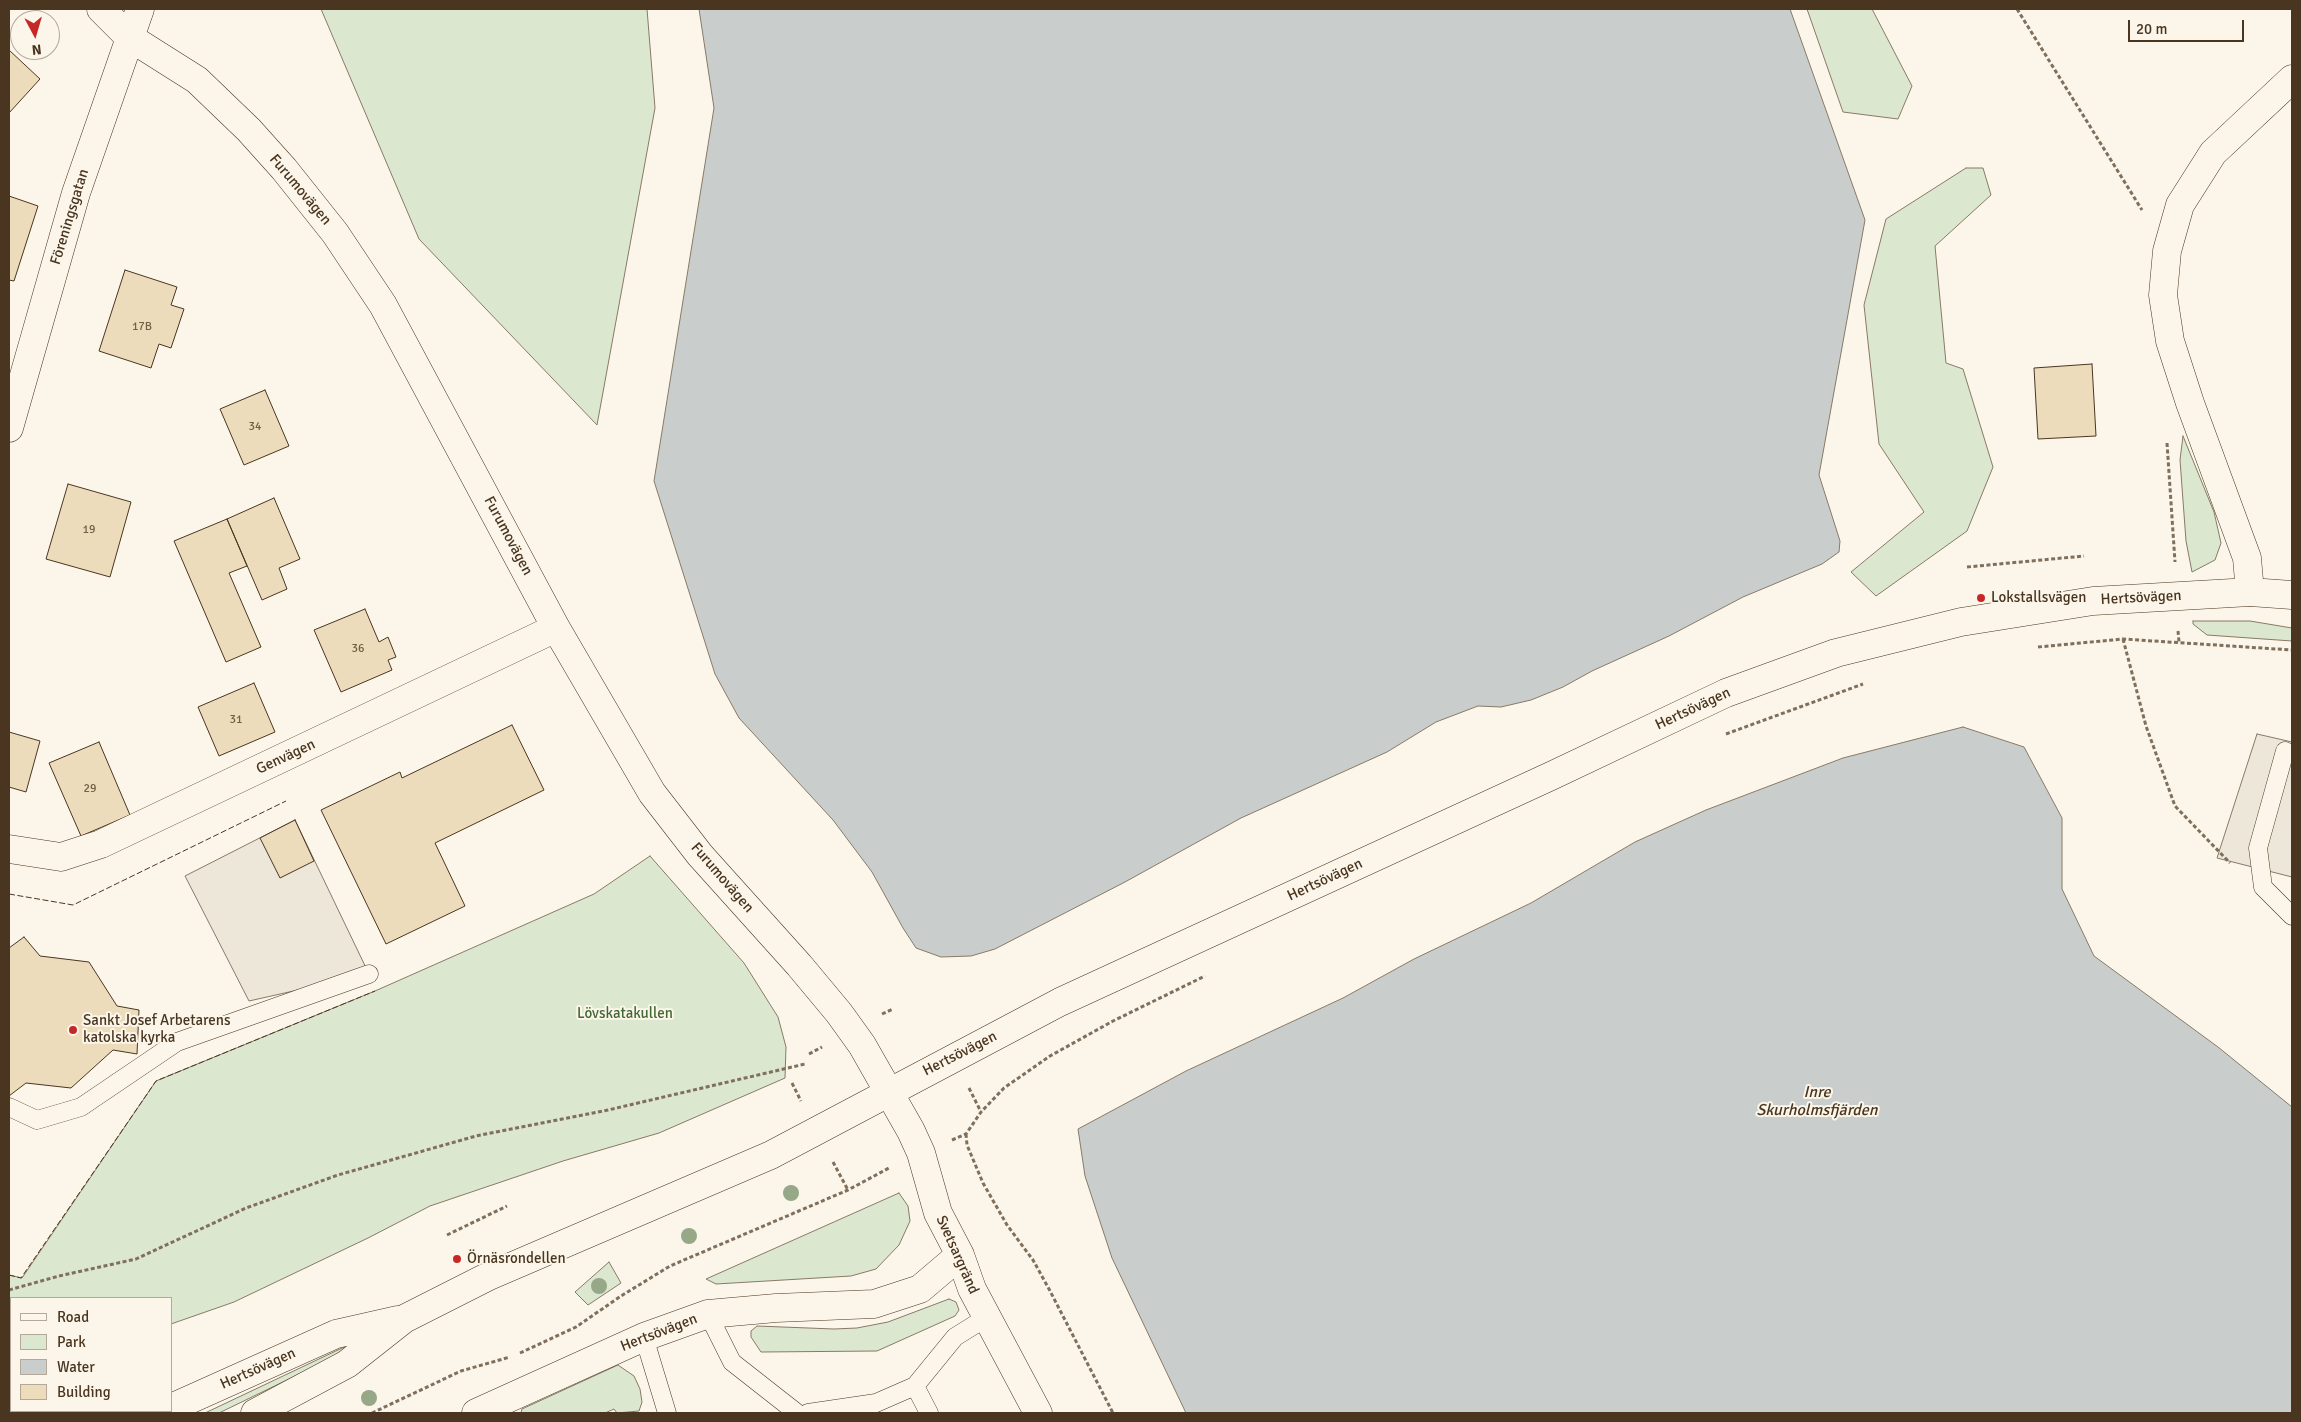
<!DOCTYPE html>
<meta charset="utf-8">
<style>
body{margin:0}
#map{position:relative;width:2301px;height:1422px;overflow:hidden;background:#fbf6e9;font-family:Signika,sans-serif}
canvas{display:block}
.frame{position:absolute;inset:0;border:10px solid #4a3520;pointer-events:none}
.legend{position:absolute;left:10px;top:1297px;width:162px;height:115px;box-sizing:border-box;background:#fbf6e9;border:1px solid #b4a999;margin:0;padding:6px 9px;list-style:none;font-size:15px;color:#4a3520}
.legend li{display:flex;align-items:center;gap:10px;height:25px}
.legend b{width:25px;border:1px solid #b4a999}
.north{position:absolute;left:10px;top:10px;width:50px;height:50px;box-sizing:border-box;background:#fbf6e9;border:1px solid #b4a999;border-radius:50%;rotate:174deg;font-size:14px;font-weight:700;line-height:20px;text-align:center;color:#4a3520}
.north::after{content:'';display:block;margin:auto;width:18px;height:22px;background:#c62828;clip-path:polygon(50% 0,100% 100%,50% 72%,0 100%)}
.scale{position:absolute;left:2128px;top:20px;width:116px;height:22px;box-sizing:border-box;border:2px solid #4a3520;border-top:0;padding-left:6px;font-size:15px;line-height:18px;white-space:nowrap;color:#4a3520;-webkit-text-stroke:4px #fbf6e9;paint-order:stroke}
</style>
<div id="map">
<canvas width="2301" height="1422"></canvas>
<div class="frame"></div>
<ul class="legend">
<li><b style="height:6px;background:#fbf6e9"></b>Road</li>
<li><b style="height:14px;background:#dce7d0"></b>Park</li>
<li><b style="height:14px;background:#c9cecd"></b>Water</li>
<li><b style="height:14px;background:#ecdcbc"></b>Building</li>
</ul>
<div class="north">N</div>
<div class="scale">20 m</div>
</div>
<script>
const ctx = document.querySelector('canvas').getContext('2d');
ctx.lineJoin = 'round';
function fillPath(path, color) { ctx.fillStyle = color; ctx.fill(path, 'evenodd'); }
const toPath = rows => new Path2D(rows.map(r => 'M' + r).join(''));
function stroke(path, color, width, dash) { ctx.strokeStyle = color; ctx.lineWidth = width; ctx.lineCap = dash ? 'butt' : 'round'; ctx.setLineDash(dash || []); ctx.stroke(path); }
function drawText(font, color, halo, rows, align = 'center') {
  ctx.font = font + ' Signika,sans-serif'; ctx.lineWidth = 4; ctx.setLineDash([]); ctx.textBaseline = 'middle'; ctx.strokeStyle = halo; ctx.fillStyle = color; for (const [text, x, y, turn = 0] of rows) {
    ctx.save(); ctx.translate(x, y); ctx.rotate((+turn || 0) * Math.PI / 180); ctx.textAlign = isNaN(turn) ? turn : align; if (halo) ctx.strokeText(text, 0, 0); ctx.fillText(text, 0, 0); ctx.restore();
  }
}
const green = toPath([
 [321,9,647,9,655,108,597,425,419,239,321,9],
 [1807,9,1872,9,1912,86,1898,119,1843,112,1807,9],
 [1966,168,1983,168,1991,195,1935,246,1946,363,1963,369,1993,467,1967,531,1876,596,1851,572,1924,512,1879,444,1864,305,1886,219,1966,168],
 [2183,436,2214,512,2221,543,2215,560,2192,572,2186,541,2180,460,2183,436],
 [2193,621,2250,621,2292,628,2292,641,2207,635,2193,624,2193,621],
 [650,856,744,963,778,1017,786,1047,785,1078,659,1133,563,1161,430,1206,368,1238,234,1302,171,1324,171,1298,11,1298,11,1372,9,1373,9,1275,22,1278,156,1081,375,991,594,894,650,856],
 [899,1193,908,1206,910,1221,899,1245,876,1269,851,1276,716,1284,706,1279,899,1193],
 [609,1262,621,1283,588,1305,575,1292,609,1262],
 [949,1299,956,1302,959,1310,955,1316,877,1351,761,1352,751,1337,751,1331,757,1326,834,1329,857,1328,888,1322,949,1299],
 [359,1340,359,1345,219,1413,205,1413,359,1340],
 [618,1365,634,1376,640,1389,642,1402,639,1411,617,1413,614,1409,605,1413,521,1413,522,1409,618,1365]
]);
fillPath(green, '#dce7d0');
stroke(green, '#887966', 1);
const parking = toPath([
 [2257,734,2292,742,2292,877,2217,858,2257,734],
 [295,820,369,974,249,1001,185,876,295,820]
]);
fillPath(parking, '#ede7d9');
stroke(parking, '#887966', 1);
const water = toPath([
 [699,9,1790,9,1865,220,1819,475,1840,541,1839,552,1822,564,1743,597,1669,636,1592,671,1563,687,1531,700,1501,707,1478,706,1436,722,1387,752,1241,818,1125,882,995,949,971,956,941,957,916,948,903,928,872,872,833,820,739,718,715,674,654,481,714,108,699,9],
 [1963,727,2024,747,2062,818,2062,889,2094,956,2218,1047,2292,1107,2292,1413,1186,1413,1112,1258,1085,1176,1078,1129,1186,1071,1343,998,1414,959,1531,903,1635,842,1706,810,1843,758,1963,727]
]);
fillPath(water, '#c9cecd');
stroke(water, '#887966', 1);
const building = toPath([
 [9,50,40,79,9,113,9,50],
 [9,196,38,206,14,281,9,280,9,196],
 [125,270,177,287,171,305,184,309,171,348,159,344,151,368,99,351,125,270],
 [2092,364,2096,436,2038,439,2034,368,2092,364],
 [265,390,289,446,244,465,220,409,265,390],
 [68,484,131,502,110,577,46,559,68,484],
 [274,498,300,559,279,568,287,589,262,600,227,519,274,498],
 [227,519,247,566,229,573,261,647,226,662,174,541,227,519],
 [365,609,379,642,388,637,396,657,388,660,392,670,341,692,314,630,365,609],
 [254,683,275,732,219,756,198,707,254,683],
 [512,725,544,790,435,843,465,906,386,944,321,810,400,772,402,778,512,725],
 [9,732,40,741,26,792,9,787,9,732],
 [99,742,130,815,81,836,49,763,99,742],
 [295,820,314,861,280,878,260,838,295,820],
 [24,937,40,956,89,962,117,1006,139,1010,137,1054,113,1050,71,1088,26,1083,9,1096,9,948,24,937]
]);
fillPath(building, '#ecdcbc');
stroke(building, '#4a3520', 1);
const service = toPath([
 [2285,751,2258,848,2263,887,2292,916],
 [9,1107,37,1120,81,1107,177,1042,369,974],
 [708,1314,732,1362,797,1413],
 [644,1337,667,1413],
 [915,1386,929,1413],
 [808,1413,876,1403,915,1386,955,1337,987,1317]
]);
const minor = toPath([
 [101,9,129,37,197,80,249,130,284,169,335,233,383,305,556,628,652,793,700,855,799,965,839,1013,862,1045,911,1131,921,1153,938,1213,960,1255,972,1289,1038,1413],
 [9,428,76,193,140,9],
 [2250,592,2247,558,2190,403,2170,341,2163,295,2167,251,2180,205,2213,153,2292,79],
 [9,849,61,857,101,844,556,628],
 [476,1413,644,1337,708,1314,776,1308,874,1304,920,1289,960,1255]
]);
const secondary = toPath([
 [171,1408,336,1334,398,1320],
 [255,1413,347,1364,404,1319,487,1277,771,1155,1060,1002,1551,776,1726,693,1836,653,1961,622,2093,601,2250,592,2292,595]
]);
stroke(service, '#4a3520', 19);
stroke(minor, '#4a3520', 29);
stroke(secondary, '#4a3520', 29);
stroke(toPath([
 [2017,9,2142,210],
 [2167,443,2175,562],
 [1967,567,2084,556],
 [2178,631,2179,642],
 [2123,639,2146,726,2175,806,2230,863],
 [2038,647,2123,639,2292,650],
 [1726,734,1863,684],
 [882,1014,893,1009],
 [809,1054,822,1047],
 [792,1083,801,1101],
 [969,1088,981,1112],
 [966,1134,967,1145,983,1183,1007,1225,1033,1260,1049,1289,1113,1413],
 [952,1140,966,1134,981,1112,1004,1088,1050,1056,1113,1021,1205,976],
 [833,1162,848,1190],
 [447,1235,507,1206],
 [9,1290,59,1276,136,1259,246,1208,338,1175,476,1136,608,1110,805,1064],
 [520,1353,576,1327,621,1296,670,1266,848,1190,889,1168],
 [9,1393,11,1393],
 [372,1413,461,1371,510,1357]
]), '#7f6f5c', 3, [4, 2.5]);
stroke(service, '#fbf6e9', 18);
stroke(minor, '#fbf6e9', 28);
stroke(secondary, '#fbf6e9', 28);
stroke(toPath([
 [9,894,73,905,286,801],
 [9,1275,21,1278,156,1081,375,991]
]), '#4a3520', 1, [6, 2.5]);
ctx.fillStyle = '#96a887';
for (const [x, y] of [
 [791,1193],
 [689,1236],
 [599,1286],
 [369,1398]
]) { ctx.beginPath(); ctx.arc(x, y, 8, 0, 2 * Math.PI); ctx.fill(); }
for (const [x, y, r, color] of [
 [1981,598,5,"#c62828"],
 [73,1030,5,"#c62828"],
 [457,1259,5,"#c62828"]
]) { const dot = new Path2D(); dot.arc(x, y, r, 0, 2 * Math.PI); ctx.fillStyle = color; ctx.fill(dot); stroke(dot, '#fbf6e9', 2); }
drawText('12px', '#725f47', null, [
 ["17B",142,327],
 ["34",255,427],
 ["19",89,530],
 ["36",358,649],
 ["31",236,720],
 ["29",90,789]
]);
drawText('15px', '#4a3520', '#fbf6e9', [
 ["Furumovägen",300,190,50],
 ["Föreningsgatan",70,217,-73],
 ["Furumovägen",508,536,62],
 ["Hertsövägen",2141,598,-3],
 ["Hertsövägen",1693,709,-25],
 ["Genvägen",286,757,-25],
 ["Furumovägen",722,878,49],
 ["Hertsövägen",1325,880,-25],
 ["Hertsövägen",960,1054,-27],
 ["Svetsargränd",957,1255,66],
 ["Hertsövägen",659,1333,-21],
 ["Hertsövägen",258,1369,-24]
]);
drawText('15px', '#4a3520', '#fbf6e9', [
 ["Lokstallsvägen",1991,598],
 ["Sankt Josef Arbetarens",83,1021],
 ["katolska kyrka",83,1038],
 ["Örnäsrondellen",467,1259]
], 'left');
drawText('15px', '#436837', '#fbf6e9', [
 ["Lövskatakullen",625,1014]
]);
drawText('italic 16px', '#4a3520', '#fbf6e9', [
 ["Inre",1817,1093],
 ["Skurholmsfjärden",1817,1111]
]);
</script>
